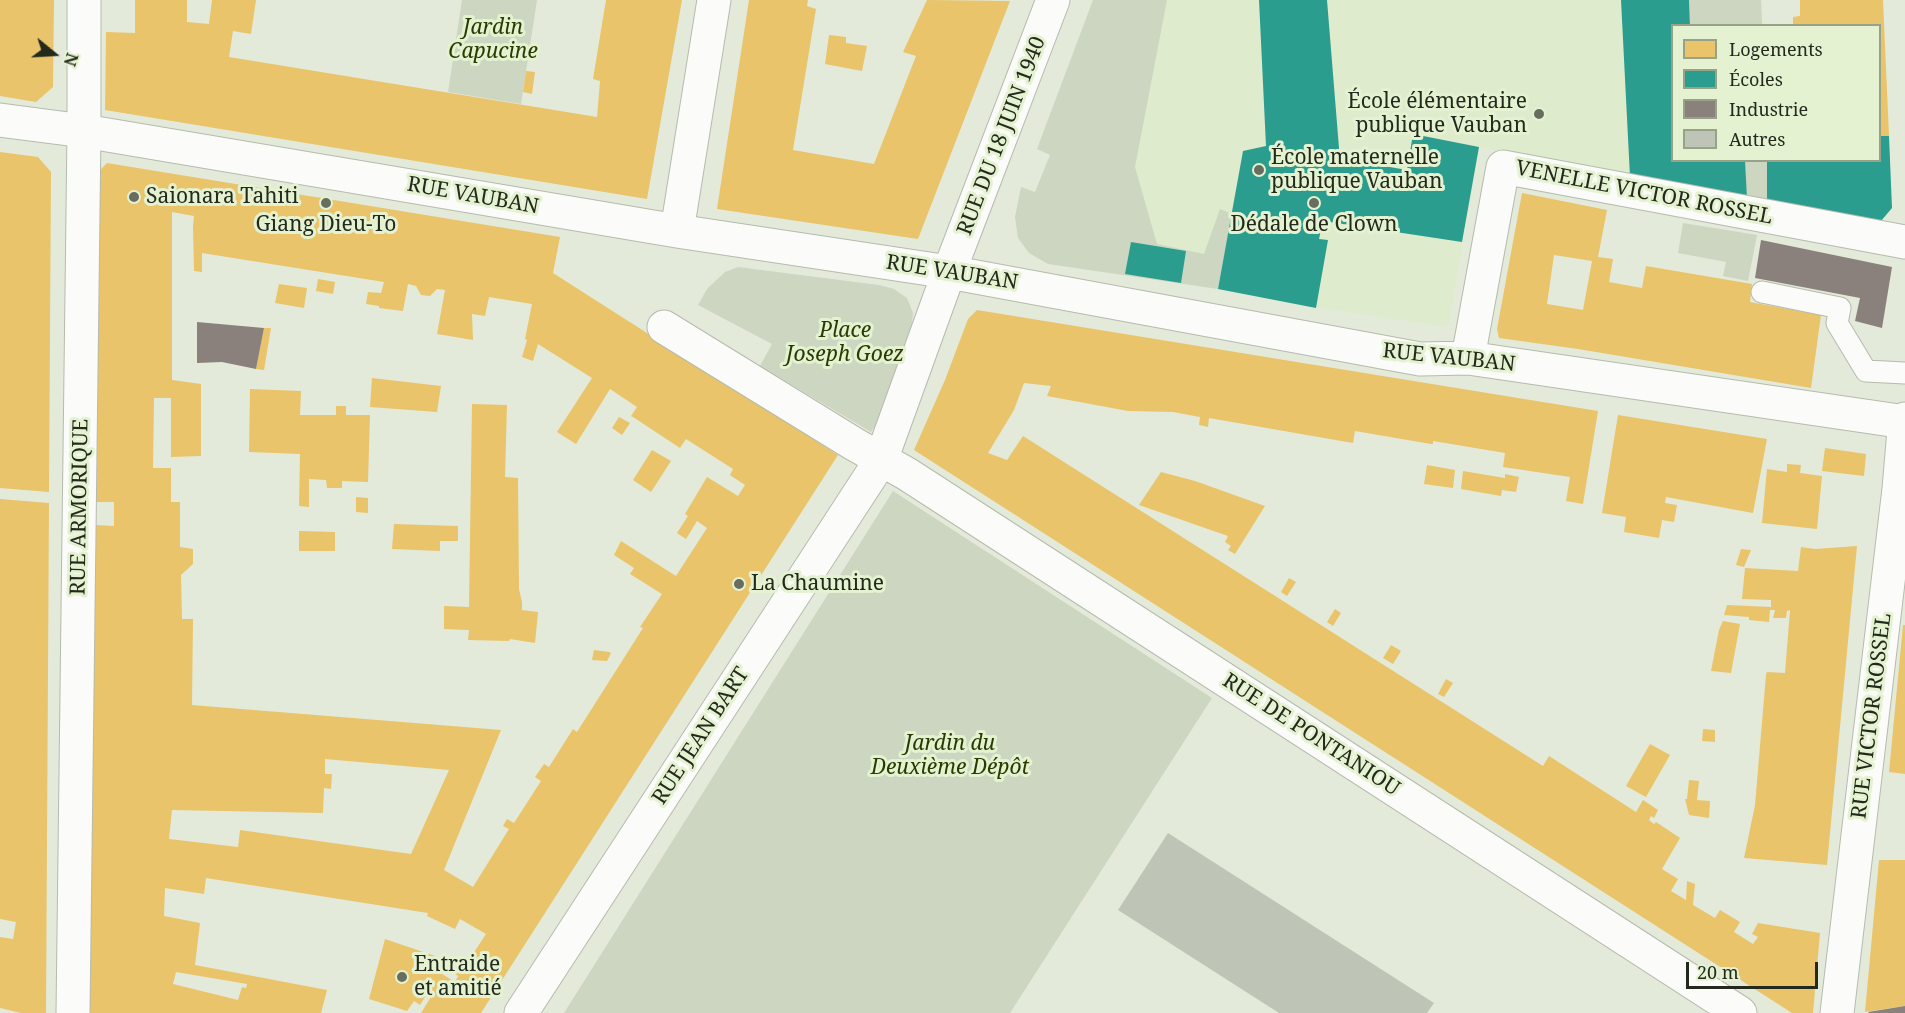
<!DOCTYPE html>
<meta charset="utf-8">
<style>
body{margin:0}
#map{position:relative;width:1905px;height:1013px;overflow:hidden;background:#e3ead9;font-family:"Noto Serif",serif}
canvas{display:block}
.legend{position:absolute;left:1671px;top:24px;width:210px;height:138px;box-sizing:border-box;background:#e4f2d1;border:2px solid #97a289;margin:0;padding:8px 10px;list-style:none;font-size:18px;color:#24291d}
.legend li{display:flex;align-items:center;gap:12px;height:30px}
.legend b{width:30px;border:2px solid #97a289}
.north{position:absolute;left:24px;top:24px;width:60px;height:60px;-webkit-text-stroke:4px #e4f2d1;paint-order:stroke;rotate:108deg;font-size:16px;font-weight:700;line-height:24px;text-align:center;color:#24291d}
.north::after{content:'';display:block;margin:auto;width:21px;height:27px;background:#24291d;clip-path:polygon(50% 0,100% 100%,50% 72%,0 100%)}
.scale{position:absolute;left:1686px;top:962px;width:132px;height:27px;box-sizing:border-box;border:3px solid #24291d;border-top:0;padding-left:8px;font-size:18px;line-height:21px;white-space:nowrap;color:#24291d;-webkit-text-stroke:4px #e4f2d1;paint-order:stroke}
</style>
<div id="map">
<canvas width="1905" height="1013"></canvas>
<ul class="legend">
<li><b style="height:16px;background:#e9c46a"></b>Logements</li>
<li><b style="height:16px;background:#2a9d8f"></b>Écoles</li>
<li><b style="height:16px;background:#8a817c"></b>Industrie</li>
<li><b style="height:16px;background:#bfc5b6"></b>Autres</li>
</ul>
<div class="north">N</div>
<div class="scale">20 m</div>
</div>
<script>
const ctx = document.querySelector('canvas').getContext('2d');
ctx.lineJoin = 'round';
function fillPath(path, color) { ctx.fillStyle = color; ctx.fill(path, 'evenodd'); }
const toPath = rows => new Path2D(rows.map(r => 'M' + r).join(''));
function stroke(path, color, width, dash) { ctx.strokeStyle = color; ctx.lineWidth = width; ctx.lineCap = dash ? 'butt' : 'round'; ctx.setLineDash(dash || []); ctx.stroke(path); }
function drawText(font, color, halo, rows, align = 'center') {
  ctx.font = font + ' "Noto Serif",serif'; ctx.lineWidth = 6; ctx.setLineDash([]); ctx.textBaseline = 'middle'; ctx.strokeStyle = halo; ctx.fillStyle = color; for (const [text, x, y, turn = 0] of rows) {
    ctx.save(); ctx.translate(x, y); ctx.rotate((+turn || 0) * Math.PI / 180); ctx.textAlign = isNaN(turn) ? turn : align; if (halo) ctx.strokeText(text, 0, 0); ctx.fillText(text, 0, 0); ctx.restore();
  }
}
fillPath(toPath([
 [1093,0,1762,0,1763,25,1672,26,1672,160,1767,161,1767,202,1479,147,1448,327,1308,306,1218,289,1125,274,1029,253,1018,238,1015,217,1021,187,1035,192,1050,155,1037,149]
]), '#dfebcd');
fillPath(toPath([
 [462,0,537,0,521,104,448,92],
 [1093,0,1167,0,1135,167,1157,244,1204,254,1220,209,1232,214,1218,289,1048,264,1029,253,1018,238,1015,217,1021,187,1035,192,1050,155,1037,149],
 [1689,0,1761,0,1762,25,1690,25],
 [1745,161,1767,161,1767,202,1747,198],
 [1683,223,1757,235,1748,281,1723,276,1726,262,1678,253],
 [738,267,879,285,894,289,907,298,913,313,909,353,892,398,871,432,760,366,772,344,698,305,707,289,725,272],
 [893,491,1212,698,1010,1013,564,1013]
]), '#cdd6c1');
fillPath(toPath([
 [0,0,54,0,53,87,36,102,0,96],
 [135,0,187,0,187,22,209,24,212,0,256,0,251,34,233,31,229,57,597,117,600,81,593,79,606,0,682,0,647,199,105,110,106,32,135,33],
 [749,0,808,0,807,6,816,9,793,150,874,164,916,56,903,52,927,0,1010,1,918,239,717,209],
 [1800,0,1883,0,1889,136,1880,136,1880,26,1793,26,1793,17,1800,16],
 [829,35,846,37,846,43,867,46,862,71,825,64],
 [526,71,535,72,532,94,523,92],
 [0,152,38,157,51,172,49,492,0,488],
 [107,163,560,237,553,273,838,455,481,1013,421,1013,434,992,430,989,420,1005,414,1001,407,1011,369,999,385,939,438,957,441,959,434,969,455,982,458,976,454,973,459,966,463,969,486,934,460,919,455,929,427,916,428,913,206,878,204,894,165,888,164,916,200,923,195,965,327,990,321,1013,89,1013,95,525,114,526,114,502,95,502,98,172],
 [172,212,194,216,193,227,194,271,202,272,202,253,384,282,381,293,368,292,366,304,379,306,379,308,403,311,408,284,416,286,421,295,430,296,437,289,445,290,437,334,473,340,472,314,485,316,489,297,532,304,525,339,527,340,522,357,533,361,538,344,592,378,557,432,576,444,610,389,637,407,631,416,633,417,680,448,686,439,733,469,730,475,745,485,738,496,707,477,685,514,688,516,677,533,686,539,697,521,707,528,676,576,621,541,614,555,634,568,630,574,662,594,640,627,643,628,577,732,573,729,549,767,544,764,535,777,541,781,514,823,507,819,503,826,509,829,473,887,444,870,501,730,192,705,193,619,182,619,181,575,193,564,193,549,180,547,180,502,171,502,171,468,153,468,154,398,171,398,171,457,201,456,201,384,172,380],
 [325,759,449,770,411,854,240,830,238,847,169,839,172,810,323,813,324,788,331,789,332,774,325,774],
 [176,972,247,984,246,988,242,987,238,1000,173,984],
 [1522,193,1607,210,1598,257,1613,259,1609,282,1642,288,1646,266,1752,284,1750,302,1821,315,1811,388,1578,349,1499,338,1497,329],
 [1554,255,1592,261,1583,310,1547,304],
 [318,279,335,282,333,294,316,291],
 [279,284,307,288,304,308,275,303],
 [977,310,1598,411,1583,504,1566,501,1570,477,1503,467,1505,453,1433,441,1433,444,1431,444,1355,431,1353,443,1209,418,1208,427,1199,425,1200,417,1173,412,1128,411,1047,396,1051,386,1024,383,1014,410,988,453,1007,460,1023,436,1543,766,1549,756,1636,812,1643,800,1658,810,1654,818,1651,816,1649,820,1654,824,1656,822,1680,838,1662,869,1678,879,1671,891,1686,900,1687,881,1695,884,1693,905,1715,918,1720,910,1740,922,1734,932,1753,944,1758,937,1752,934,1758,923,1820,933,1813,1013,1792,1013,914,450,945,380,968,319],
 [264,328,271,328,264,370,256,369],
 [372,378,441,386,437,412,370,407],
 [250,389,301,391,300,415,336,415,336,406,346,406,346,415,370,415,368,482,342,481,342,488,327,488,326,480,309,479,309,507,299,506,300,454,249,452],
 [472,404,507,405,505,477,518,478,519,589,522,602,522,610,538,612,535,643,510,639,509,641,468,640,469,630,444,629,444,606,469,607],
 [1618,415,1767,439,1753,513,1666,497,1665,503,1677,505,1674,522,1662,520,1659,538,1624,532,1626,517,1602,513],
 [619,417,630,423,622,435,612,428],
 [1825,448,1866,454,1864,476,1822,471],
 [652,450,671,461,651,492,633,480],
 [1787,464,1801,465,1800,473,1822,476,1817,529,1762,523,1767,469,1787,472],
 [1427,465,1455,470,1453,488,1424,484],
 [1463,471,1505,478,1505,474,1519,477,1516,492,1502,490,1501,496,1461,489],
 [1161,472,1195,481,1265,506,1235,554,1228,550,1231,546,1225,542,1228,536,1139,505],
 [356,497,368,498,368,513,356,512],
 [0,499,49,503,46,1013,21,1013,0,1008,0,937,13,939,16,922,0,919],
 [394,524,458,526,458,541,440,541,440,551,392,549],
 [299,531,335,532,335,551,299,551],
 [1857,546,1827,865,1744,858,1755,805,1766,675,1767,672,1785,673,1790,610,1787,611,1786,618,1773,618,1775,610,1770,610,1769,622,1749,620,1749,617,1724,615,1727,605,1771,607,1771,600,1742,599,1745,568,1798,571,1801,547,1815,549],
 [1741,549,1751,550,1744,567,1736,565],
 [1289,578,1296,582,1287,596,1281,592],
 [1335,609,1341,613,1333,626,1327,622],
 [1723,621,1740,624,1731,673,1711,671,1719,630],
 [1903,625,1905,625,1905,774,1889,772],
 [1391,645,1401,651,1393,664,1383,658],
 [594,650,609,652,611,653,607,661,592,660],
 [1446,679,1453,683,1444,697,1438,694],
 [1703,729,1715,730,1715,742,1702,741],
 [1650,744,1670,755,1646,797,1626,786],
 [1689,780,1699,781,1697,800,1710,801,1709,818,1689,815,1685,799,1687,799],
 [1879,860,1905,860,1905,1006,1865,1012]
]), '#e9c46a');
fillPath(toPath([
 [1259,0,1327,0,1339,148,1338,158,1407,170,1413,134,1479,147,1462,242,1323,221,1319,239,1328,240,1316,308,1218,289,1243,151,1266,146],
 [1621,0,1689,0,1690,26,1672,26,1672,160,1745,160,1747,198,1630,177],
 [1880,136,1889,136,1892,208,1881,221,1767,202,1767,160,1880,160],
 [1131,242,1186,251,1181,283,1125,274]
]), '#2a9d8f');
fillPath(toPath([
 [1761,240,1892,267,1882,328,1855,321,1860,298,1755,278],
 [197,322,264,328,256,369,222,362,197,363],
 [1905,1006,1905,1013,1869,1013,1868,1012]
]), '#8a817c');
fillPath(toPath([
 [1168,833,1434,1003,1427,1013,1279,1013,1118,910]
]), '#bfc5b6');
const lane = toPath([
 [1762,292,1840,308,1837,323,1866,371,1905,373]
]);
const street = toPath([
 [0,120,84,131,677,231,949,272,1420,359,1468,358,1905,422],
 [677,231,714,0],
 [664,327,854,444,907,474,1740,1013],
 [1468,358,1503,167,1905,242],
 [73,1013,84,131,84,0],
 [521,1013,881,460,949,272,1053,0],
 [1837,1013,1899,489,1905,419]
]);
stroke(lane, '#b5bbae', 23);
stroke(street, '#b5bbae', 35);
stroke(lane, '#fbfcf9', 21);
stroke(street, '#fbfcf9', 33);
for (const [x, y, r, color] of [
 [1539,114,6,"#676d5f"],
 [1259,170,6,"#676d5f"],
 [134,197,6,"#676d5f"],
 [326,203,6,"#676d5f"],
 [1314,203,6,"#676d5f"],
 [739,584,6,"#676d5f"],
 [402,977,6,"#676d5f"]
]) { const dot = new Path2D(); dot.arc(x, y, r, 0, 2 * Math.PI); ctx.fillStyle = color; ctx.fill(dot); stroke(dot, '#e4f2d1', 2); }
drawText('italic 21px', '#2a3b00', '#e4f2d1', [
 ["Jardin",493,28],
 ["Capucine",493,52],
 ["Place",845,331],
 ["Joseph Goez",845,355],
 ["Jardin du",950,744],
 ["Deuxième Dépôt",950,768]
]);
drawText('21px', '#24291d', '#e4f2d1', [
 ["École élémentaire",1527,102,"right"],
 ["publique Vauban",1527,126,"right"],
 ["École maternelle",1271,158],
 ["publique Vauban",1271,182],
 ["Saionara Tahiti",146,197],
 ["Giang Dieu-To",326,225,"center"],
 ["Dédale de Clown",1314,225,"center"],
 ["La Chaumine",751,584],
 ["Entraide",414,965],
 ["et amitié",414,989]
], 'left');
drawText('21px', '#24291d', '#e4f2d1', [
 ["RUE DU 18 JUIN 1940",1002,136,-69],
 ["VENELLE VICTOR ROSSEL",1644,193,11],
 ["RUE VAUBAN",473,196,10],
 ["RUE VAUBAN",952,273,9],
 ["RUE VAUBAN",1449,358,6],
 ["RUE ARMORIQUE",80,507,-89],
 ["RUE VICTOR ROSSEL",1872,716,-83],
 ["RUE DE PONTANIOU",1311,735,33],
 ["RUE JEAN BART",701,736,-57]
]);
</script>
